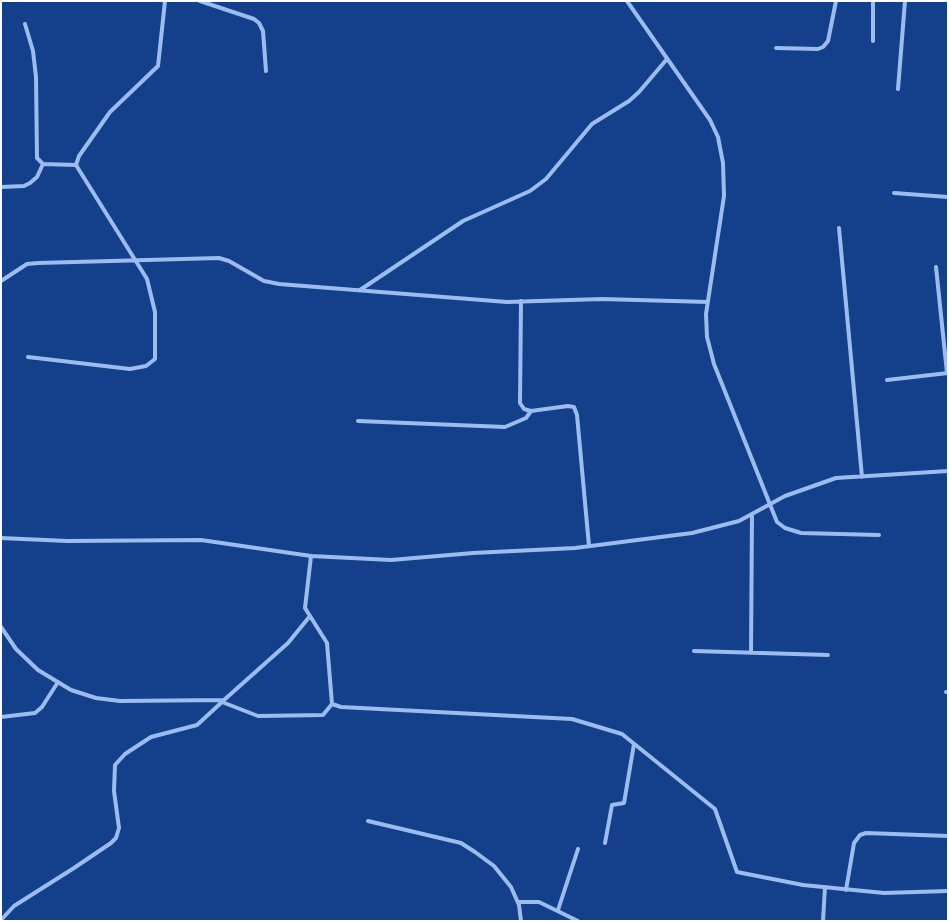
<!DOCTYPE html>
<style>
body{margin:0}
#map{position:relative;width:949px;height:922px;overflow:hidden;background:#133f8b;font-family:"Work Sans",sans-serif}
canvas{display:block}
.frame{position:absolute;inset:0;border:2px solid #fff;pointer-events:none}
</style>
<div id="map">
<canvas width="949" height="922"></canvas>
<div class="frame"></div>
</div>
<script>
const ctx = document.querySelector('canvas').getContext('2d');
ctx.lineJoin = 'round';
const toPath = rows => new Path2D(rows.map(r => 'M' + r).join(''));
function stroke(path, color, width, dash) { ctx.strokeStyle = color; ctx.lineWidth = width; ctx.lineCap = dash ? 'butt' : 'round'; ctx.setLineDash(dash || []); ctx.stroke(path); }
stroke(toPath([
 [200,1,254,19,259,23,263,31,266,71],
 [627,1,710,120,718,137,723,163,724,196,706,314,707,337,714,364,777,522,785,528,801,533,879,535],
 [873,1,873,41],
 [25,24,33,51,36,77,37,158,43,164,76,165],
 [776,48,818,49,823,47,828,41,836,1],
 [898,89,905,1],
 [1,187,24,186,30,183,37,177,43,164],
 [894,193,948,197],
 [839,228,862,477],
 [936,267,947,373],
 [1,281,27,264,38,263,219,258,229,261,264,281,279,284,507,302,602,299,708,302],
 [360,290,463,221,530,191,546,179,592,124,629,101,639,92,667,59],
 [521,301,520,403,524,409,531,411,568,406,574,407,577,415,589,546],
 [28,357,130,369,146,366,155,359,155,312,147,279,76,165,79,156,110,112,158,66,165,1],
 [887,380,948,373],
 [358,421,505,427,526,418,531,411],
 [1,538,67,541,201,540,311,556,305,608,327,643,332,704,341,707,572,719,622,734,715,809,737,872,803,885,884,893,948,891],
 [311,556,391,560,473,553,575,548,692,533,739,521,785,496,836,478,948,471],
 [1,627,16,649,38,670,71,690,96,698,120,701,224,700],
 [694,651,828,655],
 [751,653,752,514],
 [946,692,948,692],
 [224,700,288,643,310,616],
 [1,717,35,713,42,707,58,682],
 [368,821,461,843,475,852,494,866,511,887,519,905,521,921],
 [605,843,612,805,624,803,634,744],
 [846,890,854,843,860,835,866,833,948,836],
 [518,902,539,902,578,921],
 [558,910,578,849],
 [1,920,14,906,74,868,111,843,116,838,119,828,114,791,115,765,125,754,151,737,197,725,222,702,258,716,323,715,332,704],
 [823,921,825,887]
]), '#9cbcf0', 4);
</script>
